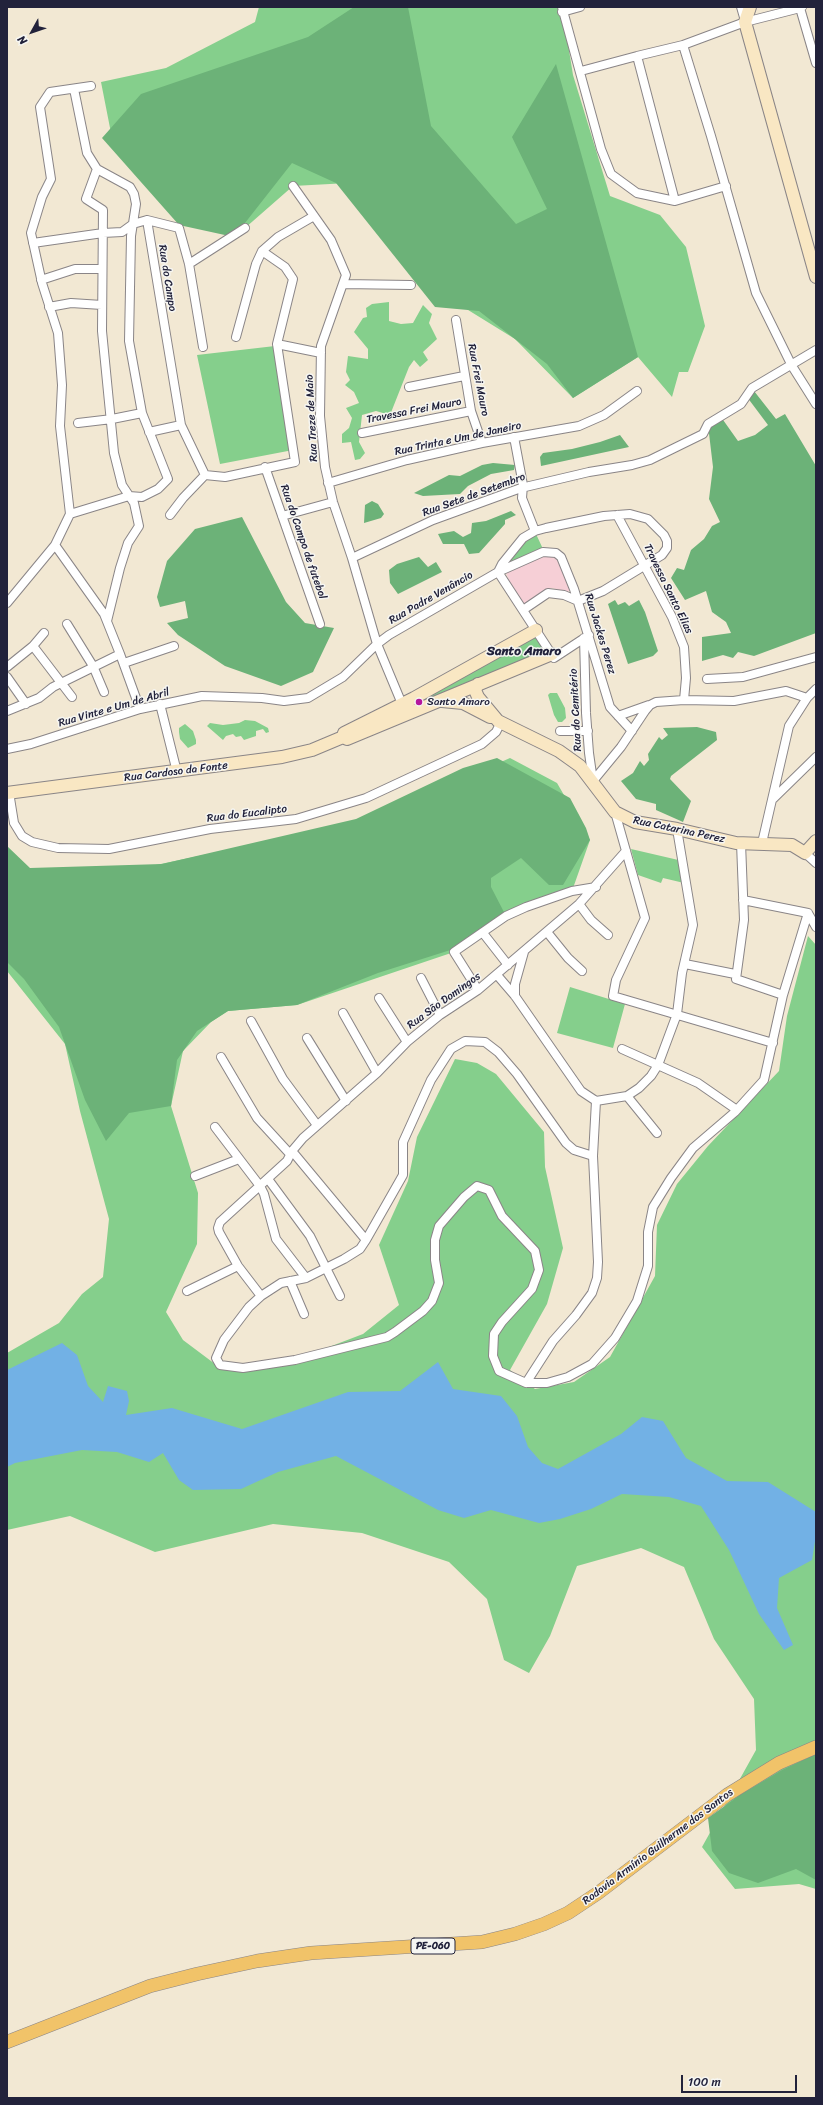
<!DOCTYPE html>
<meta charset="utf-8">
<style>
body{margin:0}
#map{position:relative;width:823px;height:2105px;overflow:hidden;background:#f2e8d3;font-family:Sriracha,sans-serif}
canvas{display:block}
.frame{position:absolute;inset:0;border:8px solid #22223b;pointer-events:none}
.north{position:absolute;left:12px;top:12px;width:40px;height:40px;-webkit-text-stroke:3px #f6f6f2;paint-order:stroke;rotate:230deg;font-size:11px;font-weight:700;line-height:16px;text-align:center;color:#22223b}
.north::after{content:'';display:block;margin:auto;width:14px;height:18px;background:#22223b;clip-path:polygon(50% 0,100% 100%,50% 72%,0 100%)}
.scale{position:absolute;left:681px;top:2075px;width:116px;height:18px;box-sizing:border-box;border:2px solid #22223b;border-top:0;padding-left:5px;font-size:12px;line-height:14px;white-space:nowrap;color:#22223b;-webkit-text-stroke:3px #f6f6f2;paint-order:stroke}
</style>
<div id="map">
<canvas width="823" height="2105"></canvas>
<div class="frame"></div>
<div class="north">N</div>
<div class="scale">100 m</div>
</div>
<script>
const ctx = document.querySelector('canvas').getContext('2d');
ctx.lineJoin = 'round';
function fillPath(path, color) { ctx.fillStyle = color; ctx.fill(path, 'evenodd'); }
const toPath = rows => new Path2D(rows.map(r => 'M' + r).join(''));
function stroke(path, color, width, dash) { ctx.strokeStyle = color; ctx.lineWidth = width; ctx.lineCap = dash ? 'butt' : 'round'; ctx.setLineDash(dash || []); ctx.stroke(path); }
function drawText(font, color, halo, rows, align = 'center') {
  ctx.font = font + ' Sriracha,sans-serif'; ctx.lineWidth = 3; ctx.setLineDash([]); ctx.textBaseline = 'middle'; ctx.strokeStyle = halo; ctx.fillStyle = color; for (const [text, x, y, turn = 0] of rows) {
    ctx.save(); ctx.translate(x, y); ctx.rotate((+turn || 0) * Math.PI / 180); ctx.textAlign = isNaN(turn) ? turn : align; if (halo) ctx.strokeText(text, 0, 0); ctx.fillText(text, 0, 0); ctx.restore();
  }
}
fillPath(toPath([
 [550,553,559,558,571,588,568,592,552,588,547,590,523,606,514,593,506,573,507,570]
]), '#f6cfd6');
fillPath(toPath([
 [259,7,562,7,573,75,610,196,660,215,686,247,705,326,688,372,679,372,672,397,638,357,573,398,515,339,439,292,367,182,293,186,245,228,111,133,101,82,166,68,255,22],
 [389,302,389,321,401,324,413,323,423,305,432,314,429,323,437,339,423,352,428,360,420,367,414,360,409,367,390,415,376,411,362,415,359,442,365,453,360,459,355,460,351,442,342,443,342,434,349,428,352,418,346,408,359,403,354,392,345,385,350,380,346,372,348,356,368,359,368,349,354,332,363,318,367,317,366,308,372,304],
 [275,346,293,450,220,464,197,355],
 [536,534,543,549,503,568,525,540],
 [535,636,545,652,416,705,414,703],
 [550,693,557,693,565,708,566,718,562,722,558,722,554,715,548,695],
 [245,720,255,721,268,728,269,732,266,733,263,729,256,731,256,736,244,740,241,736,236,737,233,734,226,736,223,740,207,726,210,723,223,725,239,723],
 [185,724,193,731,196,740,196,744,188,748,180,739,179,732,179,728],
 [510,758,557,783,590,840,572,891,526,907,454,952,297,1005,228,1011,211,1022,183,1051,171,1106,198,1193,197,1244,166,1312,183,1340,219,1367,287,1363,363,1334,399,1305,379,1245,408,1181,417,1137,455,1059,477,1063,496,1074,544,1132,545,1167,563,1248,547,1304,510,1370,535,1389,574,1382,610,1357,655,1276,657,1225,677,1184,708,1146,779,1071,787,1016,808,936,816,945,816,1889,799,1884,735,1889,702,1847,756,1750,754,1699,714,1639,684,1567,641,1548,577,1566,550,1636,529,1673,504,1660,487,1599,449,1562,362,1533,273,1524,155,1552,70,1516,7,1530,7,1353,59,1323,82,1294,103,1277,109,1219,80,1111,65,1044,7,971,7,866,56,886,370,820],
 [631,849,687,862,684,883,663,878,661,883,638,875],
 [570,987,625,1004,613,1048,557,1033]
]), '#85cf8c');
fillPath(toPath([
 [354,7,408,7,431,126,516,224,547,209,512,137,556,64,638,357,573,398,547,364,479,311,435,307,336,183,292,163,234,237,179,225,102,138,141,94,308,37],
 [754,391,776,419,785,414,816,466,816,633,754,656,738,652,733,658,723,655,702,661,702,637,731,633,726,622,712,612,706,591,685,600,671,578,677,568,684,570,691,550,704,539,712,526,720,522,709,499,713,467,708,425,721,417,738,441,755,435,768,425,747,397],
 [620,435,629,447,541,466,540,457,543,453,572,449,600,442],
 [493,463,515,465,514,470,491,474,468,486,460,494,423,496,414,493,449,475,460,476,482,465],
 [372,501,378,504,384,514,381,518,364,523,365,505],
 [511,511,516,515,505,520,505,524,479,553,469,554,464,544,443,544,438,534,454,531,463,537,471,533,472,523,486,521],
 [242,517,286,602,305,623,334,628,313,672,281,686,225,666,178,635,167,623,188,618,185,601,160,607,157,597,167,561,195,529],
 [419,557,428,567,436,562,442,572,398,594,390,583,389,570,397,564],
 [615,600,618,605,625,602,629,606,639,600,645,612,658,651,653,656,628,664,608,604],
 [697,727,716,732,717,740,671,776,670,779,691,801,683,822,656,810,656,804,636,799,621,781,633,773,640,761,644,766,649,760,648,754,659,737,662,740,668,735,663,728],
 [497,758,570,798,586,828,590,840,563,885,549,885,521,858,491,878,491,887,506,916,463,946,378,973,297,1005,228,1011,197,1031,177,1060,171,1106,129,1113,106,1141,85,1100,59,1027,24,979,7,962,7,846,30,868,162,864,356,819,463,768],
 [816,1754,816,1880,796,1869,758,1883,729,1873,712,1851,708,1818,740,1795,782,1770]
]), '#6cb278');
fillPath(toPath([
 [62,1343,77,1355,88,1386,103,1402,108,1386,127,1391,129,1401,126,1415,172,1408,242,1429,348,1392,400,1391,438,1362,453,1389,501,1396,517,1416,528,1447,542,1463,558,1469,621,1434,642,1417,663,1421,686,1458,727,1481,768,1482,816,1512,816,1535,812,1560,779,1578,777,1608,793,1645,784,1650,759,1614,729,1550,701,1506,669,1497,622,1494,591,1509,560,1519,539,1523,491,1510,464,1518,438,1510,336,1456,278,1472,241,1489,193,1490,179,1480,163,1453,149,1462,117,1452,82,1450,15,1463,7,1467,7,1370]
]), '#72b1e5');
const street = toPath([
 [562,7,601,149,611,174,637,193,675,201,726,186],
 [741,7,745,21],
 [802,7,800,8,816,63],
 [562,12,580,7],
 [683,45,711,136,756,293,792,366,816,404],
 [581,71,637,56],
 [97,169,86,199,103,210,102,331,114,453,122,485,134,503,139,526,128,543,120,568,107,621],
 [293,186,331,240,346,275,321,346,320,416,325,467,333,502,352,558,377,644,402,704],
 [675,201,637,56,683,45,745,22,800,8],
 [147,220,181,425,205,475],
 [33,243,103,233,122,232,133,224,147,220,179,228,189,264,203,347],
 [189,264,245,228],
 [41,280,75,269,101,269],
 [343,284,411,285],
 [49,307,71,303,102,305],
 [456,320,471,411,482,443],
 [236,337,256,264,262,251,278,237,314,216],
 [277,344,321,353],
 [409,387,464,376],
 [78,423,112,419,142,413],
 [149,432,181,425],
 [362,433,471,411],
 [514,437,523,485,522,498,535,531],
 [265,467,320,624],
 [205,475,225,477,295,462,277,344,293,279,285,267,262,251],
 [328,483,407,460,482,443,579,426,604,415,637,391],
 [70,514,129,496,142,497,158,489,168,479,142,413,129,341,131,236,136,204,134,194,130,187,97,169,87,153,74,89],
 [170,515,183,498,205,475],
 [617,515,672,617,684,647,686,678,684,700],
 [282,516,333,502],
 [55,545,104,614,120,654],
 [352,558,433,520,521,488,589,472,632,465,650,460,703,434,708,424,741,404,752,388,816,350],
 [498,572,502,564,523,538,535,531,546,528,604,516,630,514,648,519,664,535,667,541,667,548,662,555,603,591,578,601,564,595,548,593,523,610],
 [498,572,543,552,556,553,561,557,574,589,610,707,632,731],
 [7,603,55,545,70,514,60,426,62,385,58,333,42,283,31,233,42,197,51,179,40,107,50,92,91,86],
 [67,624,93,666,104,692],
 [584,638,586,713,589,753,593,781],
 [33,646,72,697],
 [124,663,174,646],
 [7,667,33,646,44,633],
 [7,677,26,704],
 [707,679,743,677,816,657],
 [160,704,177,772],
 [7,711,39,698,53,687,120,654,140,709],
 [618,716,649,705],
 [560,731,588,731],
 [7,749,31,744,140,709,202,696,262,698,284,701,308,698,343,677,377,644,389,635,498,572,554,658,589,635],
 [593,781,621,747,645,711,650,705,656,702,684,700,734,701,786,691,807,698],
 [9,792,14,823,22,836,32,842,58,848,109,849,210,829,296,819,366,798,482,744,496,732,501,722],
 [773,799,816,757],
 [615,812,645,918,616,980,613,996,773,1043],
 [741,843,744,920,736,979,783,995],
 [762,843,789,726,807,698,816,689],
 [805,853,816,863],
 [743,900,808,913],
 [579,904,591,920,608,935],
 [547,932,568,958,582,971],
 [483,933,508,965],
 [685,964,735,974],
 [497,975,515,996,581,1091,596,1101,627,1096,639,1088,651,1076,658,1065,677,1014,682,973,693,925,677,829],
 [421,978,440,1015],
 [478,990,454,952,506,916,526,907,572,891,596,887],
 [515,996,515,984,524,952],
 [379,998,407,1042],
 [343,1013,377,1073],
 [251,1021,283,1079,317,1125],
 [307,1038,346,1101],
 [622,1049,698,1083,737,1110],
 [221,1057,257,1118,290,1154],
 [627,1096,657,1133],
 [215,1127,260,1186,264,1194,276,1239,306,1278],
 [292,1151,366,1240,360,1249,344,1259,306,1278,281,1283,261,1296,249,1307,224,1340,216,1358,220,1365,243,1368,295,1360,387,1337,395,1332,423,1311,432,1301,439,1283,435,1260,435,1240,439,1226,464,1197,477,1186,489,1190,502,1216,535,1251,539,1270,532,1289,502,1322,494,1334,493,1356,499,1371,526,1383,547,1383,568,1377,592,1364,615,1338,637,1301,648,1266,648,1232,653,1207,671,1178,693,1148,735,1112,764,1080,783,995,808,913,816,927],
 [195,1176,239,1159],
 [268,1179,310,1236,340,1296],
 [366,1240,403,1175,403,1142,431,1080,451,1049,465,1041,485,1042,498,1052,517,1074,566,1143,574,1150,593,1156],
 [290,1281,304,1314],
 [187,1291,238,1266],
 [261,1296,238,1266,219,1232,218,1228,220,1222,287,1161,292,1151,303,1138,377,1073,407,1042,440,1015,478,990,579,904,626,851],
 [526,1383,553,1341,576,1315,592,1293,597,1278,598,1262,593,1156,596,1101]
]);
const secondary = toPath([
 [750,7,745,22,816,277],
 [536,630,414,698,344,733,343,737,347,739,552,654],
 [478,684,475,690,478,697,498,721,559,751,580,766,615,812,635,822,677,829,736,843,792,845,805,853,816,841],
 [442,701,463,703,490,717],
 [7,793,282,757,312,750,343,737]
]);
const primary = toPath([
 [7,2042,150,1986,197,1974,257,1961,311,1953,482,1942,515,1934,544,1924,568,1913,598,1893,727,1795,779,1763,816,1747]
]);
stroke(street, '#8a8587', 10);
stroke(secondary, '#8a8587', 14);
stroke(primary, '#8a8587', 14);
stroke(street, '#fff', 8);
stroke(secondary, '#f9e7c3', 12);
stroke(primary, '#f1c369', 13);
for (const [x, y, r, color] of [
 [419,702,4,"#b5179e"]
]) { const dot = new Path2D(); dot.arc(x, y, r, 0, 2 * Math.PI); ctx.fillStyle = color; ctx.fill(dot); stroke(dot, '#f6f6f2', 1.5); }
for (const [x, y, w] of [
 [433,1946,44]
]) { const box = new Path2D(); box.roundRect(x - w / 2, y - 8, w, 16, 3); ctx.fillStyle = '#f6f6f2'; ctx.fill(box); stroke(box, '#22223b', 1); }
drawText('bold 10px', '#22223b', null, [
 ["PE-060",433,1946]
]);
drawText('11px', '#22223b', '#f6f6f2', [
 ["Rua do Campo",167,278,81],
 ["Rua Frei Mauro",478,380,79],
 ["Travessa Frei Mauro",414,411,-11],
 ["Rua Treze de Maio",312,418,-93],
 ["Rua Trinta e Um de Janeiro",458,439,-12],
 ["Rua Sete de Setembro",474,495,-20],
 ["Rua do Campo de futebol",303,542,71],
 ["Travessa Santo Elias",668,589,64],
 ["Rua Padre Venâncio",431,598,-30],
 ["Rua Jackes Perez",600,634,73],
 ["Rua Vinte e Um de Abril",114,708,-16],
 ["Rua do Cemitério",576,710,-93],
 ["Rua Cardoso da Fonte",176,772,-7],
 ["Rua do Eucalipto",247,814,-7],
 ["Rua Catarina Perez",679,830,12],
 ["Rua São Domingos",444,1001,-36],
 ["Rodovia Armínio Guilherme dos Santos",658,1847,-37]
]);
drawText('11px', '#22223b', '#f6f6f2', [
 ["Santo Amaro",427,702]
], 'left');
drawText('bold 13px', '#22223b', '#f6f6f2', [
 ["Santo Amaro",524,652]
]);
</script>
